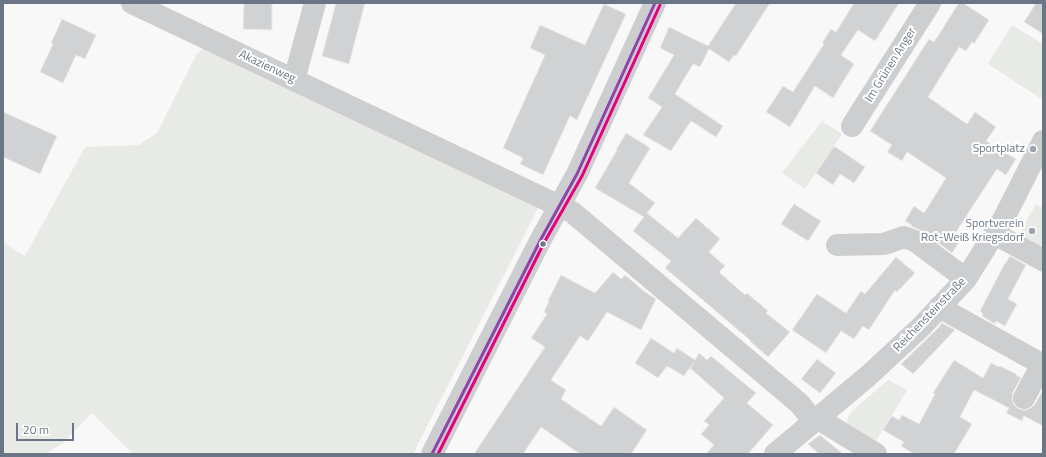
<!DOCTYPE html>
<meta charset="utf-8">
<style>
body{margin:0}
#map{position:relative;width:1046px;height:457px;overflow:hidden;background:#f8f8f8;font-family:"Titillium Web",sans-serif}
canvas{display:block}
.frame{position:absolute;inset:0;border:4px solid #6a7685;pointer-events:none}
.scale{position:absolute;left:16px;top:423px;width:58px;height:18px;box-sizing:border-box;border:2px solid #6a7685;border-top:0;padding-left:5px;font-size:12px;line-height:14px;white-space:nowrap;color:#6a7685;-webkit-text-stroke:3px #fff;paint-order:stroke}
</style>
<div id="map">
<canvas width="1046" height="457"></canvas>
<div class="frame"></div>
<div class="scale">20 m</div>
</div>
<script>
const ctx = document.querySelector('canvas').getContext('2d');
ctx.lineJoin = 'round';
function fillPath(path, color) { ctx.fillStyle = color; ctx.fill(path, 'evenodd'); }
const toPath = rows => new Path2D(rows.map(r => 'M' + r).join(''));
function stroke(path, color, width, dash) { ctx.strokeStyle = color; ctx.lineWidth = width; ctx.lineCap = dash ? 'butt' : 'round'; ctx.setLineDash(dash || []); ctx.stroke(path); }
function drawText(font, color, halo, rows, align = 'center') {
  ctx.font = font + ' "Titillium Web",sans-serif'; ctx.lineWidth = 4; ctx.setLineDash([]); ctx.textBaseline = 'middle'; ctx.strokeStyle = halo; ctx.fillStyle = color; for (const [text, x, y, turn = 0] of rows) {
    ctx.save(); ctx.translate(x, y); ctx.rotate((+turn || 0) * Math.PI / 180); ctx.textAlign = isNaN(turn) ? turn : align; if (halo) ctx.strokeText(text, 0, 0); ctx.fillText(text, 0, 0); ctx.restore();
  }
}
fillPath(toPath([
 [1012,25,1043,44,1043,100,988,64],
 [206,45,377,130,538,208,413,454,133,454,92,413,63,443,45,454,3,454,3,242,25,256,85,147,139,145,157,133,196,55],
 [822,121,842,134,805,189,782,173],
 [1036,204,1043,208,1043,273,1008,253],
 [888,380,907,390,875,443,848,425,847,420,851,412]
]), '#e8eae6');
const building = toPath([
 [244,3,272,3,272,30,243,29,244,3],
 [336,3,365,3,349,64,322,56,336,3],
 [736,3,770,3,736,56,734,55,729,62,709,49,700,67,693,64,675,94,723,126,716,137,691,121,671,151,643,135,662,107,648,98,674,55,660,48,669,27,708,46,736,3],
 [854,3,899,3,875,41,858,30,841,55,854,64,833,98,815,86,790,127,766,112,783,86,793,92,824,44,822,43,831,29,836,32,854,3],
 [959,3,963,3,989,20,974,44,972,42,966,51,959,47,928,97,967,124,975,112,996,127,986,141,1016,159,1006,175,997,169,954,235,961,239,952,253,922,231,911,226,912,225,905,221,914,206,924,213,946,178,907,152,902,161,887,152,892,145,870,131,929,39,934,42,959,3],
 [1036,3,1043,3,1043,34,1024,22,1036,3],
 [604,4,626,14,577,120,570,116,543,175,520,164,523,158,503,148,545,55,530,48,540,25,585,45,604,4],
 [62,19,96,35,85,59,76,55,63,83,40,72,53,44,51,43,62,19],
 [3,112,57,136,40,174,3,157,3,112],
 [626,133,650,148,629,183,655,203,647,213,678,238,696,218,720,239,709,252,725,266,719,272,745,295,747,293,768,311,766,313,790,332,768,357,750,341,750,340,665,268,671,261,633,231,644,217,595,188,617,150,616,150,626,133],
 [834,146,865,167,854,183,840,174,833,185,816,173,834,146],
 [794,204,821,221,808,241,781,224,794,204],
 [1010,256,1026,265,1008,299,1017,304,1005,326,996,321,995,324,982,316,983,314,980,311,1005,263,1006,263,1010,256],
 [896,257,915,273,897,292,895,290,869,330,863,326,854,339,841,331,826,353,792,330,817,294,846,313,861,291,865,294,896,257],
 [613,272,621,279,625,275,645,292,656,299,641,330,607,312,588,341,580,336,551,380,566,390,561,399,601,426,614,407,647,430,631,454,580,454,541,427,523,454,474,454,545,347,531,338,547,314,544,312,549,301,548,301,561,275,595,293,613,272],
 [942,323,955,330,913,374,901,364,937,329,942,323],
 [651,338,674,353,677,348,695,360,699,353,707,360,711,356,756,393,747,403,773,425,748,454,706,454,714,445,701,434,709,425,704,421,724,398,690,368,694,362,684,376,667,366,658,378,635,363,651,338],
 [817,359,836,373,820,393,801,379,817,359],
 [954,360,983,378,991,363,999,367,1000,366,1016,374,1016,375,1021,378,1013,392,1012,399,1014,405,1019,409,1025,410,1031,408,1035,404,1043,390,1043,426,1024,416,1022,421,1006,413,1009,408,974,390,960,417,972,424,954,454,914,454,901,446,904,442,883,430,892,416,899,420,902,415,919,424,935,394,933,393,954,360],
 [820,435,843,454,819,454,808,444,820,435]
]);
fillPath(building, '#d0d2d3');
stroke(building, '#e8e8e8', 1);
stroke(toPath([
 [132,3,572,212,800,404,813,421],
 [294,80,315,3],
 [852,126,930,3],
 [995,234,1043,260],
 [837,245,884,244,904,237,915,241,966,279],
 [939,307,1043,365],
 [1024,398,1042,364],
 [817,418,876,454],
 [432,454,541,239,577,174,655,3],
 [775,454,868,376,922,326,966,279,1004,218,1043,141]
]), '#cdcecf', 22);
stroke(toPath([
 [432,454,541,239,577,174,655,3]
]), '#8e44ad', 3);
stroke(toPath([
 [438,454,545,241,582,176,660,5]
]), '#e5007d', 3);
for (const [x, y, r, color] of [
 [1033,149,4,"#9ca4ad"],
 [1032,231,4,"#9ca4ad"],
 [543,244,3.5,"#6a7685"]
]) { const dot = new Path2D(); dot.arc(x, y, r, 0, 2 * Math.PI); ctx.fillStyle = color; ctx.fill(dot); stroke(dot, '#fff', 1.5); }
drawText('12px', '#6a7685', '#fff', [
 ["Im Grünen Anger",891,65,-58],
 ["Akazienweg",267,67,25],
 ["Reichensteinstraße",930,315,-46]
]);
drawText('12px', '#6a7685', '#fff', [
 ["Sportplatz",1025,149],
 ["Sportverein",1024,224],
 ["Rot-Weiß Kriegsdorf",1024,238]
], 'right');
</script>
